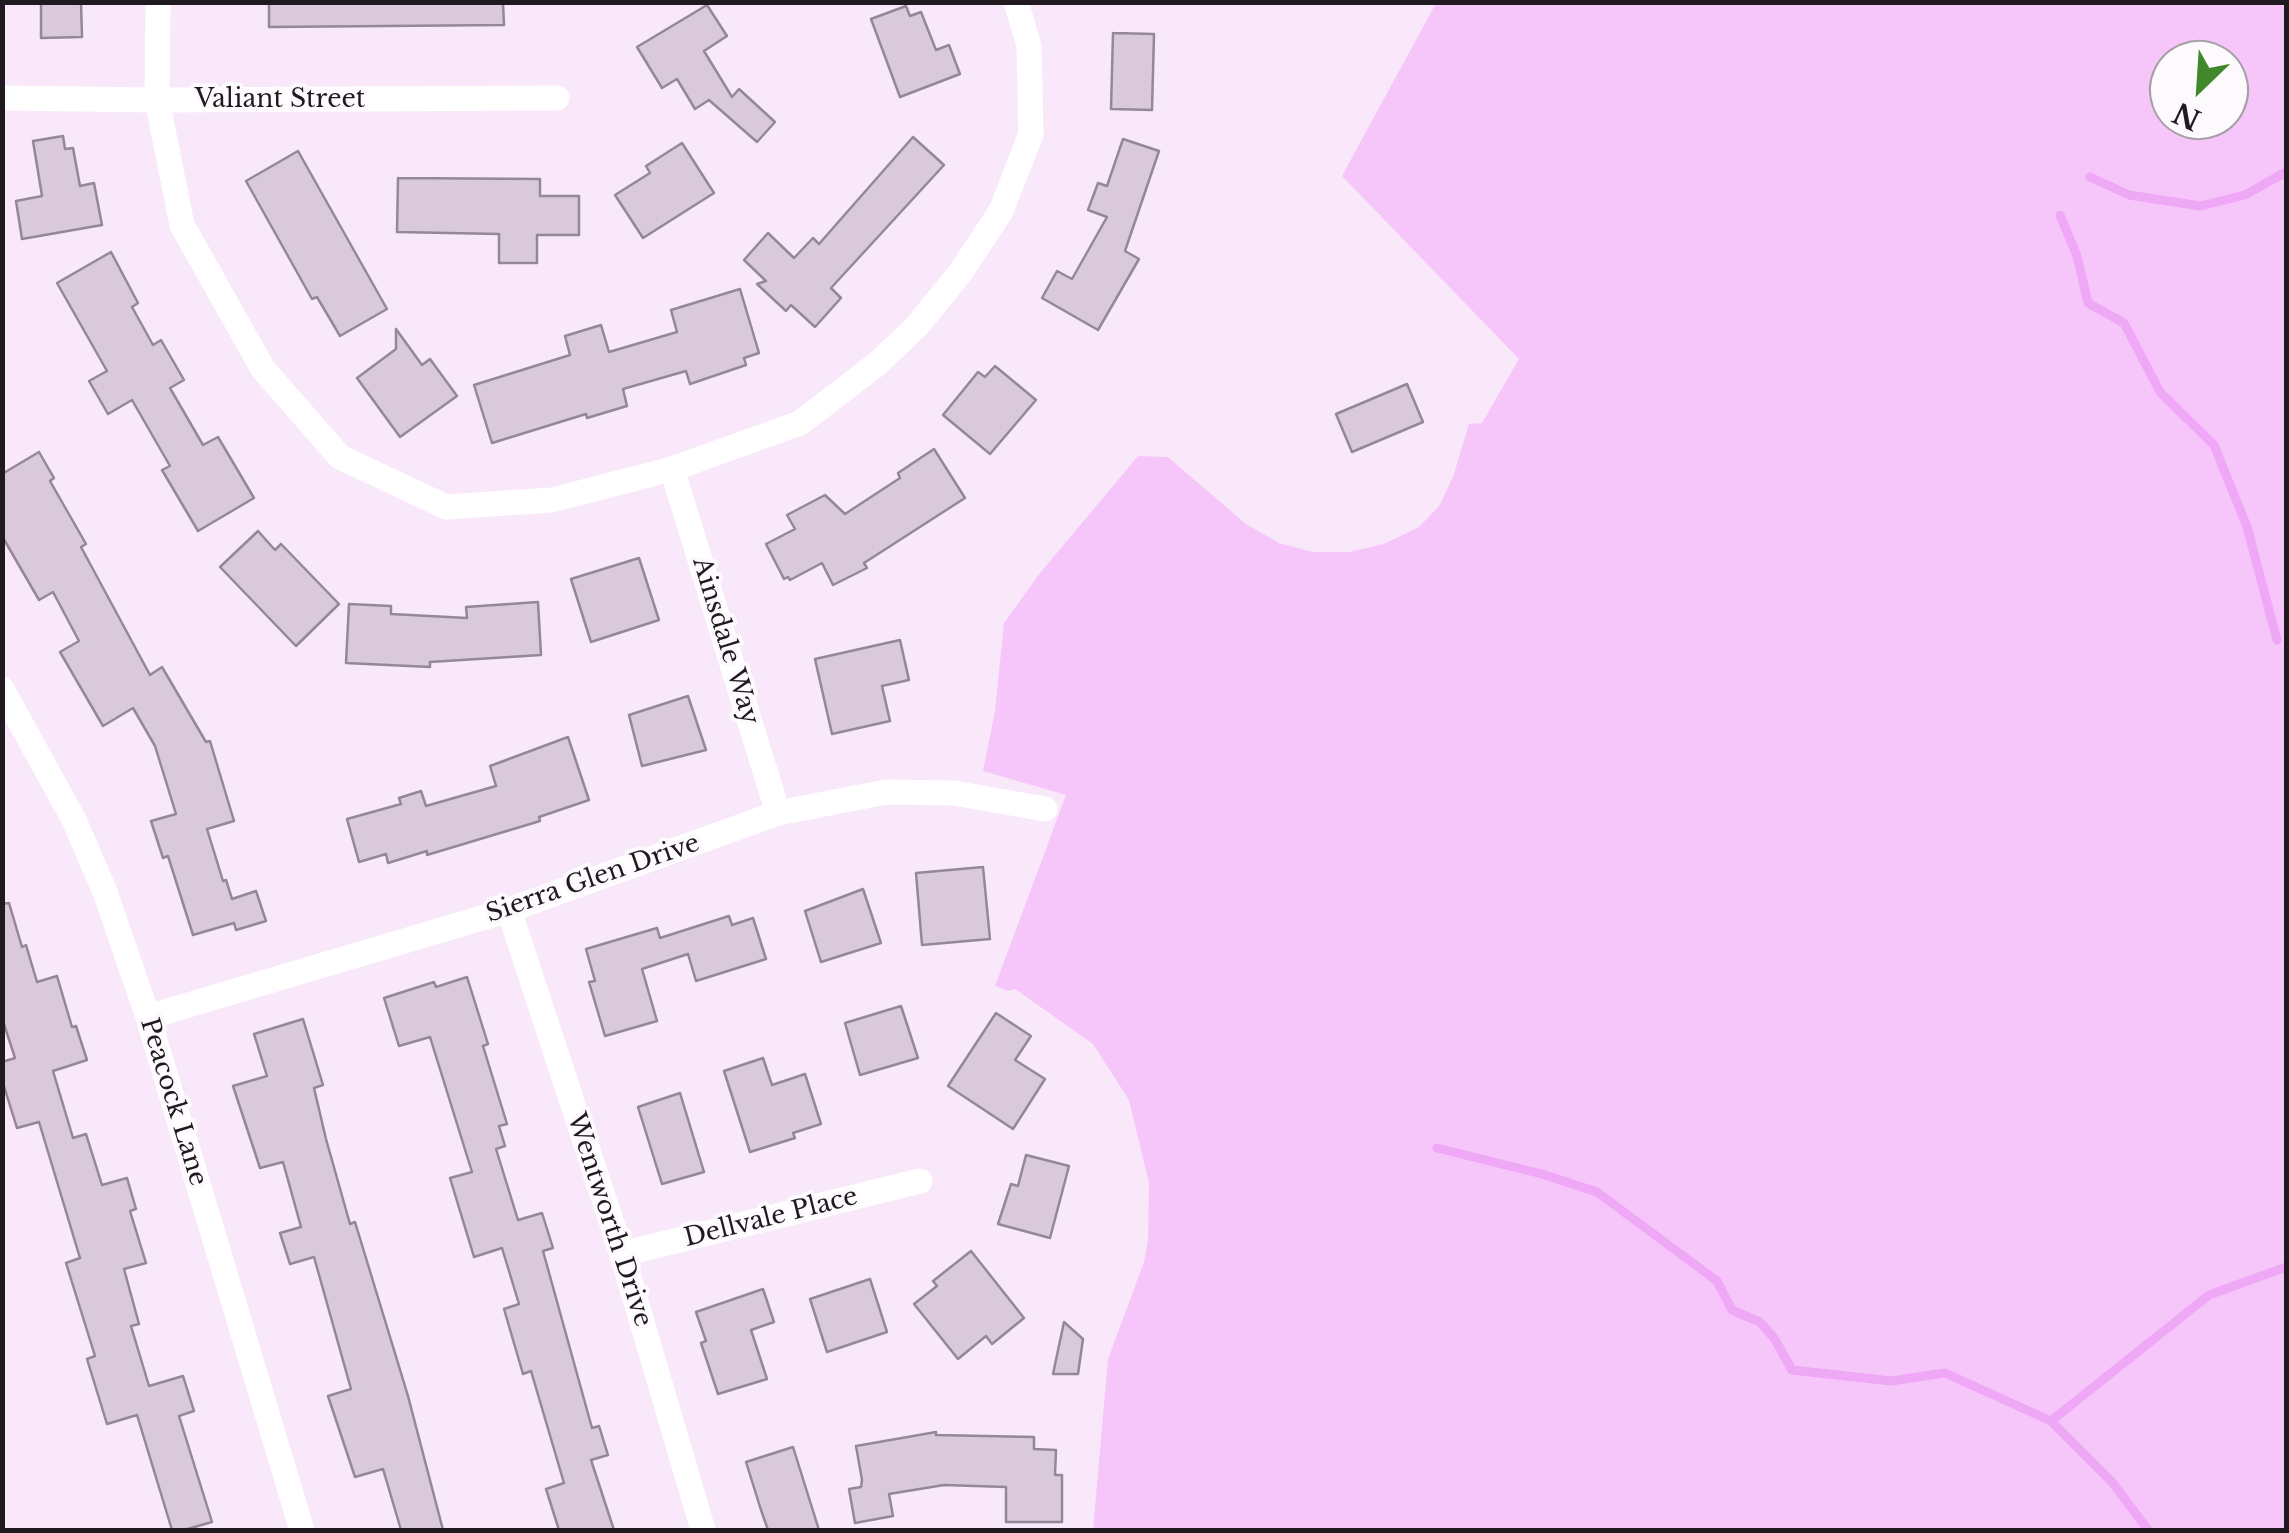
<!DOCTYPE html>
<style>
body{margin:0}
#map{position:relative;width:2289px;height:1533px;overflow:hidden;background:#f8e8fa;font-family:"Libre Baskerville",serif}
canvas{display:block}
.frame{position:absolute;inset:0;border:5px solid #201a20;pointer-events:none}
.north{position:absolute;left:2149px;top:40px;width:100px;height:100px;box-sizing:border-box;background:#fdfafe;border:2px solid #a5a0a5;border-radius:50%;rotate:205deg;font-size:28px;font-weight:700;line-height:40px;text-align:center;color:#201a20}
.north::after{content:'';display:block;margin:auto;width:35px;height:45px;background:#41872c;clip-path:polygon(50% 0,100% 100%,50% 72%,0 100%)}
</style>
<div id="map">
<canvas width="2289" height="1533"></canvas>
<div class="frame"></div>
<div class="north">N</div>
</div>
<script>
const ctx = document.querySelector('canvas').getContext('2d');
ctx.lineJoin = 'round';
function fillPath(path, color) { ctx.fillStyle = color; ctx.fill(path, 'evenodd'); }
const toPath = rows => new Path2D(rows.map(r => 'M' + r).join(''));
function stroke(path, color, width, dash) { ctx.strokeStyle = color; ctx.lineWidth = width; ctx.lineCap = dash ? 'butt' : 'round'; ctx.setLineDash(dash || []); ctx.stroke(path); }
function drawText(font, color, halo, rows, align = 'center') {
  ctx.font = font + ' "Libre Baskerville",serif'; ctx.lineWidth = 8; ctx.setLineDash([]); ctx.textBaseline = 'middle'; ctx.strokeStyle = halo; ctx.fillStyle = color; for (const [text, x, y, turn = 0] of rows) {
    ctx.save(); ctx.translate(x, y); ctx.rotate((+turn || 0) * Math.PI / 180); ctx.textAlign = isNaN(turn) ? turn : align; if (halo) ctx.strokeText(text, 0, 0); ctx.fillText(text, 0, 0); ctx.restore();
  }
}
fillPath(toPath([
 [1436,3,2286,3,2286,1530,1093,1530,1108,1359,1144,1262,1148,1239,1149,1183,1129,1100,1093,1044,1015,989,1008,991,995,986,1066,795,983,771,995,711,1004,623,1040,573,1138,456,1168,457,1246,524,1279,543,1313,552,1349,552,1384,544,1419,527,1439,506,1453,477,1469,424,1482,423,1519,359,1342,176],
 [2169,60,2229,60,2229,120,2169,120]
]), '#f6c6fa');
stroke(toPath([
 [2090,177,2129,195,2200,206,2245,195,2286,172],
 [2060,215,2077,256,2088,303,2124,323,2160,392,2214,445,2247,527,2277,640],
 [1437,1148,1542,1174,1597,1192,1717,1281,1732,1310,1760,1322,1774,1338,1792,1370,1891,1381,1945,1373,2051,1421,2209,1295,2286,1267],
 [2051,1421,2112,1482,2148,1530]
]), '#eea8f5', 9);
const building = toPath([
 [41,2,81,2,82,37,41,38,41,2],
 [269,2,503,2,504,25,269,27,269,2],
 [707,5,727,36,704,51,732,97,739,89,775,122,757,142,709,100,695,109,677,79,662,88,637,47,707,5],
 [906,6,910,16,921,12,936,50,949,45,960,74,900,97,871,19,906,6],
 [1113,33,1154,34,1152,110,1111,109,1113,33],
 [63,136,65,149,73,148,80,186,94,183,102,225,22,239,16,201,42,196,33,141,63,136],
 [913,137,944,165,831,288,841,298,815,327,791,305,786,311,757,284,766,281,744,260,768,233,794,258,813,238,819,244,913,137],
 [1123,139,1159,151,1125,251,1139,259,1098,330,1042,298,1057,271,1072,279,1107,217,1088,210,1098,183,1107,186,1123,139],
 [682,143,714,193,643,238,615,195,650,173,646,166,682,143],
 [298,151,387,309,340,336,317,297,312,299,246,181,298,151],
 [398,178,540,179,540,196,579,196,579,235,537,235,537,263,499,263,499,234,397,232,398,178],
 [111,252,138,303,132,307,153,345,161,340,184,380,170,388,203,445,218,437,254,498,198,531,162,470,170,466,132,400,108,414,89,381,107,371,57,283,111,252],
 [740,289,759,353,744,358,746,365,690,384,686,371,623,389,627,406,587,418,586,414,492,443,474,385,570,355,565,336,601,325,609,352,677,332,671,310,740,289],
 [396,329,422,365,430,359,457,396,400,437,357,378,396,349,396,329],
 [995,366,1036,400,990,454,943,415,978,372,985,377,995,366],
 [1407,384,1423,422,1352,452,1336,414,1407,384],
 [934,449,965,498,864,563,867,568,833,585,822,563,790,580,788,577,784,579,766,544,795,529,787,515,825,495,845,514,900,478,898,473,934,449],
 [39,452,54,478,50,481,86,544,81,547,150,675,162,667,206,742,210,741,234,821,207,829,223,881,226,880,232,899,256,891,266,921,236,930,234,923,193,935,168,856,163,858,151,821,176,814,155,746,133,708,103,726,60,652,79,641,53,592,39,600,2,536,2,474,39,452],
 [258,531,275,550,281,544,339,604,296,646,220,567,258,531],
 [639,558,659,620,591,642,571,579,639,558],
 [538,602,541,655,430,662,430,667,346,663,349,604,391,606,391,614,467,618,466,607,538,602],
 [900,640,909,680,882,686,890,721,832,734,815,659,900,640],
 [688,696,706,750,642,766,629,715,688,696],
 [568,737,589,800,539,817,540,821,427,855,427,851,388,863,386,854,359,862,347,819,401,804,399,798,421,791,426,806,496,786,490,766,568,737],
 [983,867,990,939,922,945,916,873,983,867],
 [863,889,881,943,821,962,805,911,863,889],
 [9,903,22,947,26,945,37,982,57,976,72,1027,76,1026,87,1060,53,1071,73,1138,86,1134,102,1185,127,1178,136,1209,130,1211,146,1263,124,1269,139,1324,131,1326,149,1386,183,1376,194,1411,179,1416,212,1522,184,1530,172,1530,137,1415,107,1424,87,1359,95,1356,66,1263,80,1258,39,1122,17,1128,2,1080,2,1062,15,1058,2,1018,2,904,9,903],
 [729,916,732,925,753,918,766,959,696,981,688,954,642,969,657,1021,605,1036,589,982,595,981,586,949,657,928,660,938,729,916],
 [467,977,488,1044,483,1046,507,1124,499,1126,505,1146,496,1149,518,1220,542,1213,553,1248,543,1251,592,1428,599,1426,608,1455,591,1460,614,1530,559,1530,546,1489,564,1483,531,1371,523,1374,504,1309,519,1304,502,1248,474,1257,450,1178,472,1172,430,1037,399,1046,384,998,434,982,436,987,467,977],
 [901,1006,918,1058,860,1075,845,1023,901,1006],
 [996,1013,1031,1036,1015,1060,1045,1079,1013,1129,948,1086,996,1013],
 [303,1019,323,1085,314,1088,326,1139,350,1224,355,1222,408,1396,443,1530,401,1530,383,1469,355,1477,328,1396,351,1389,314,1257,290,1264,280,1233,301,1227,283,1162,260,1168,233,1086,267,1076,254,1034,303,1019],
 [763,1058,772,1085,805,1074,821,1124,793,1133,795,1138,750,1152,724,1071,763,1058],
 [680,1093,704,1172,662,1184,638,1107,680,1093],
 [1026,1155,1069,1166,1050,1238,998,1224,1011,1184,1018,1186,1026,1155],
 [971,1251,1024,1318,992,1344,986,1336,958,1359,914,1304,937,1286,933,1281,971,1251],
 [870,1279,887,1332,827,1352,810,1299,870,1279],
 [763,1289,774,1322,751,1330,767,1379,718,1394,701,1343,706,1341,696,1312,763,1289],
 [1064,1322,1083,1339,1078,1374,1053,1374,1064,1322],
 [936,1432,936,1435,1034,1437,1034,1449,1056,1450,1055,1475,1062,1475,1062,1522,1006,1522,1006,1487,944,1485,889,1494,893,1516,855,1523,849,1489,861,1487,862,1480,856,1446,936,1432],
 [793,1447,819,1530,768,1530,761,1510,746,1462,793,1447]
]);
fillPath(building, '#d9c9db');
stroke(building, '#968797', 2.5);
stroke(toPath([
 [158,2,157,100,182,225,263,369,340,457,446,507,552,500,672,469,800,423,877,364,917,326,960,273,1001,211,1031,134,1029,46,1016,2],
 [2,98,157,100,557,98],
 [672,469,778,813],
 [2,689,74,820,105,892,148,1017,302,1530],
 [509,910,622,1254,703,1530],
 [148,1017,509,910,778,813,886,792,954,793,1045,809],
 [622,1254,920,1181]
]), '#fff', 25);
drawText('25px', '#201a20', '#fdfafe', [
 ["Valiant Street",280,100],
 ["Ainsdale Way",725,641,73],
 ["Sierra Glen Drive",593,879,-19],
 ["Peacock Lane",173,1102,73],
 ["Dellvale Place",771,1218,-14],
 ["Wentworth Drive",609,1220,72]
]);
</script>
